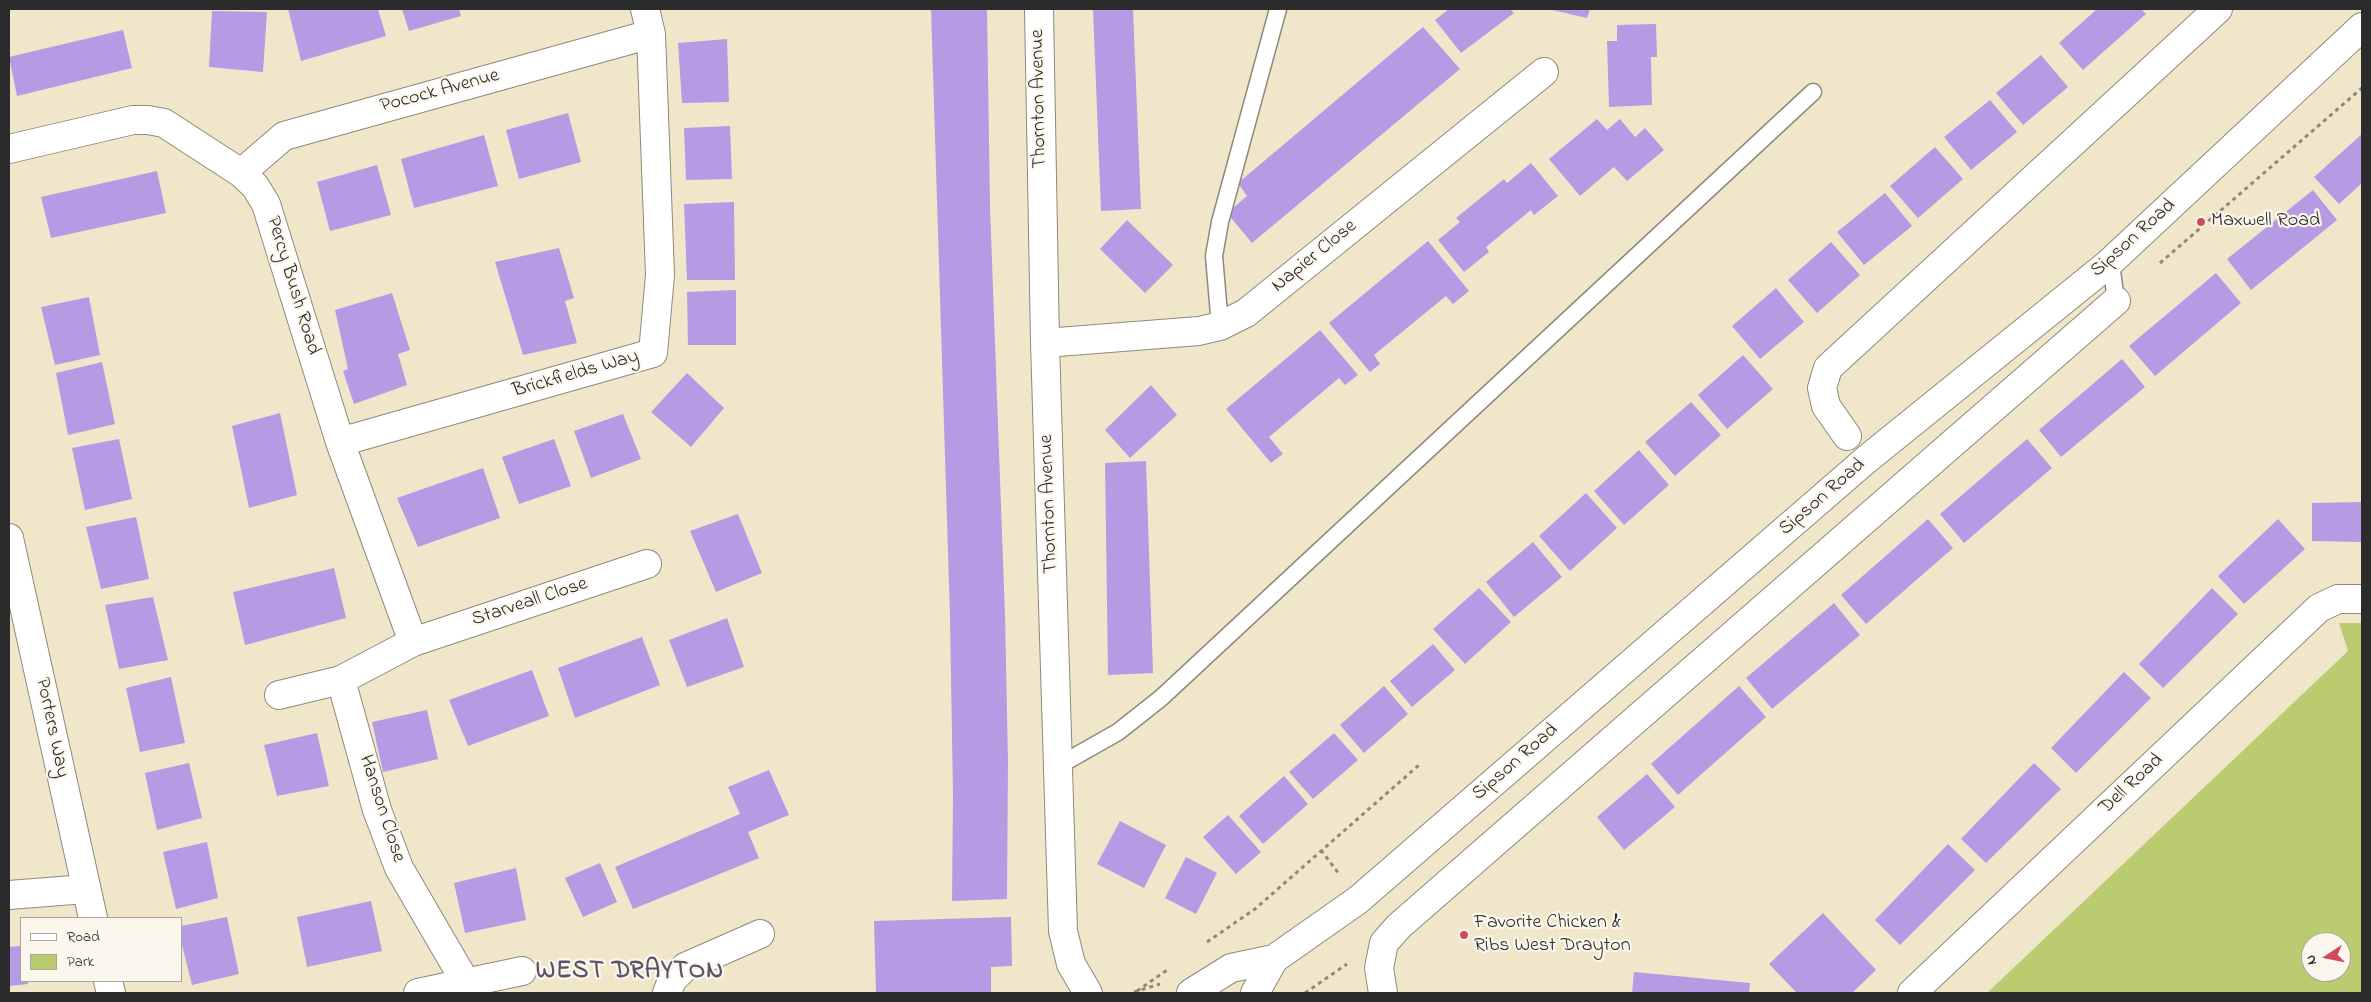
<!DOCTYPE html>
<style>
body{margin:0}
#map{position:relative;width:2371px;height:1002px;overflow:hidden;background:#f0e7cb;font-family:"Indie Flower",sans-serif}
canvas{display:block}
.frame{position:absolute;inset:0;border:10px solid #2b2b2b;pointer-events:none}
.legend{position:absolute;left:20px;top:917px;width:162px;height:65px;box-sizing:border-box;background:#fbf7ec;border:1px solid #a8a59f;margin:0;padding:6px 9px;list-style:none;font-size:15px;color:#2b2b2b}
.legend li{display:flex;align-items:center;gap:10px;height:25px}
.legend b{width:25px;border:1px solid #a8a59f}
.north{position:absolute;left:2301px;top:932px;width:50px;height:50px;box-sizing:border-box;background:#fbf7ec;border:1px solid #a8a59f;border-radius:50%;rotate:259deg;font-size:14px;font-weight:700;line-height:20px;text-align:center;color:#2b2b2b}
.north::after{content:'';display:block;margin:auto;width:18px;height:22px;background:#d1495b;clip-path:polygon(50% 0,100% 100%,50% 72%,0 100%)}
</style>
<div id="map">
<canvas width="2371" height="1002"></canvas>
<div class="frame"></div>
<ul class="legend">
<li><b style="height:6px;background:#fff"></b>Road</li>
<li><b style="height:14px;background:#bacc6f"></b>Park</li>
</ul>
<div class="north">N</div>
</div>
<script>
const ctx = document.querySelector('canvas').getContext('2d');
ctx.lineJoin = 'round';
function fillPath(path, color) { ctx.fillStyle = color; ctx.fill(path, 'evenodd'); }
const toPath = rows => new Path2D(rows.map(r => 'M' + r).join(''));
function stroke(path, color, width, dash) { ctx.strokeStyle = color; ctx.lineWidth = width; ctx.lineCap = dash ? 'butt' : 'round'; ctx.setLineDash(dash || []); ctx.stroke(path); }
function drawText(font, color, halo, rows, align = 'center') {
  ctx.font = font + ' "Indie Flower",sans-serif'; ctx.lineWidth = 4.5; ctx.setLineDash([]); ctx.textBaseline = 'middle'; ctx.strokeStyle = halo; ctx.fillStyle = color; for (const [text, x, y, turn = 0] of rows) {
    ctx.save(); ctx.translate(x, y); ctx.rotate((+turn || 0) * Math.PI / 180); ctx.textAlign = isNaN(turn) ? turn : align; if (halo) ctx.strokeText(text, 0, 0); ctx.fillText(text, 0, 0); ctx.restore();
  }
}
fillPath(toPath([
 [2339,623,2362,623,2362,993,1987,993,2348,651],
 [2311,942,2341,942,2341,972,2311,972]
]), '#bacc6f');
fillPath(toPath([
 [288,9,378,9,386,36,301,61],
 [402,9,459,9,461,16,409,31],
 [931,9,987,9,990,207,1005,615,1008,760,1007,899,952,901,953,796,950,617],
 [1093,9,1133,9,1141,209,1101,211],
 [1449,9,1510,9,1514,13,1461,53,1435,20],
 [1548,9,1590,9,1587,18],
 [2097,9,2141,9,2146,14,2083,70,2059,43],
 [212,11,267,12,263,72,209,67],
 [1656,24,1657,57,1651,57,1652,105,1609,107,1607,41,1617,41,1617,25],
 [1423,27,1460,69,1252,243,1227,213,1247,196,1238,183],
 [123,30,132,68,17,96,9,57],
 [727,39,729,102,682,103,678,43],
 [2041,55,2068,87,2023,125,1996,93],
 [1990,100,2017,132,1971,170,1944,137],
 [568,113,581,162,519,179,506,130],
 [1597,119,1607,130,1620,119,1635,137,1645,128,1664,150,1627,181,1614,167,1580,196,1549,159],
 [730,126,732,179,686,180,684,128],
 [2362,134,2362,183,2339,204,2314,177],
 [484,135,498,186,414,208,401,159],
 [1935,147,1963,179,1918,218,1890,186],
 [1531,163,1558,196,1534,215,1531,210,1486,247,1489,252,1464,272,1438,240,1460,222,1456,218,1504,179,1507,183],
 [377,165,391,215,330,231,317,182],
 [157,171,166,213,51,238,41,197],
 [2313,190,2337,220,2251,290,2227,259],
 [1885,193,1912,226,1864,265,1837,232],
 [734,202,735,280,687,280,684,204],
 [1127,220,1173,265,1145,293,1100,249],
 [1428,241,1469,291,1453,304,1446,296,1374,355,1380,364,1370,372,1329,323],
 [1831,242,1860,275,1817,313,1788,280],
 [559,248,574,298,565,301,577,343,523,355,495,262],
 [2216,273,2241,303,2155,376,2129,346],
 [1776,288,1804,322,1760,359,1732,326],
 [736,290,736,345,688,345,687,292],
 [392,293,410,350,398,354,407,385,354,404,343,371,348,369,335,310],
 [89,297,100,355,55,365,41,307],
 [1320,330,1358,375,1345,385,1339,378,1269,437,1283,454,1271,463,1226,409],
 [1743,355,1773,389,1727,429,1698,395],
 [2122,359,2145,387,2061,457,2039,430],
 [102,362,115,424,68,435,56,373],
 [687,373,724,408,691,447,651,412],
 [1151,385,1177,415,1130,458,1105,430],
 [1691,402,1721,435,1675,476,1645,442],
 [280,413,297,495,249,508,232,426],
 [623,414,641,459,591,478,574,431],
 [119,439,132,499,85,510,72,448],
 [554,439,571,486,519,504,502,457],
 [2027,439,2052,468,1964,543,1940,514],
 [1639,450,1669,485,1624,525,1594,491],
 [1146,461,1153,673,1108,675,1105,463],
 [483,468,500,518,418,547,397,498],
 [1586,493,1617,528,1570,571,1539,536],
 [2362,502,2362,542,2312,541,2312,503],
 [738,514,762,573,716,592,690,531],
 [136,517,149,579,101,589,86,527],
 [1928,519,1953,548,1866,624,1841,595],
 [2278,519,2305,549,2244,604,2218,576],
 [1533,542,1562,577,1514,617,1486,582],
 [334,568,346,618,245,645,233,592],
 [1479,588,1511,622,1465,664,1433,629],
 [2212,588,2238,614,2163,688,2139,664],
 [153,597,168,660,119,669,105,605],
 [1834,603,1860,635,1772,709,1746,678],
 [727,618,744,667,687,687,669,640],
 [642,637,660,685,575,718,558,668],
 [1433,644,1455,670,1412,707,1390,681],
 [532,670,549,716,468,746,449,700],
 [2124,672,2151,698,2076,773,2051,748],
 [171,677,185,743,140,752,126,688],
 [1384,686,1408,714,1364,753,1340,725],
 [1739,686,1766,717,1678,795,1651,764],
 [427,710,438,759,383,772,372,722],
 [317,733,329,786,277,796,264,745],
 [1334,733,1358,760,1313,799,1289,772],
 [189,763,202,818,157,830,145,773],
 [2034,763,2061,789,1986,863,1961,839],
 [769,770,789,815,748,832,759,858,633,909,615,867,740,814,728,787],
 [1647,774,1675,807,1624,850,1597,817],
 [1284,776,1308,804,1263,844,1239,816],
 [1228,815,1261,852,1236,874,1203,837],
 [1120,821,1166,845,1144,888,1097,864],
 [207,842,218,898,176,909,163,852],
 [1948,844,1975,870,1900,945,1875,920],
 [1186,857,1217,873,1196,914,1165,898],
 [600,863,617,902,583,917,565,878],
 [516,868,526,920,465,933,454,883],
 [371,901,382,951,307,967,297,917],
 [1823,913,1876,970,1852,993,1797,993,1769,964],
 [227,917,239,974,192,985,181,941,181,926],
 [1011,917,1012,966,991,967,991,993,876,993,874,921],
 [21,946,21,981,28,981,28,984,9,986,9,947],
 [1634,972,1750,983,1749,993,1632,993]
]), '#b49be4');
const service = toPath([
 [2107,265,2112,271,2116,301],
 [1220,326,1214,256,1220,222,1278,9],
 [1058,766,1118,732,1161,698,1813,92]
]);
const minor = toPath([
 [1039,9,1045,343,1063,931,1071,964,1088,993],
 [9,149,133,120,148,120,164,123,241,173,255,186,266,204,340,442,413,642],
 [241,173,284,136,651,34],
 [1045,343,1199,331,1220,326,1246,313,1544,72],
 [1847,436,1826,406,1822,388,1828,368,2218,9],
 [340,442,653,353,660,275,651,34,645,9],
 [341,680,377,810,399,868,466,983],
 [279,695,341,680,413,642,647,564],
 [9,895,86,889],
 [418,993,522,971],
 [667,993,672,980,685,967,760,934],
 [1383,993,1379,968,1384,943,1399,926,2116,301],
 [1912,993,2319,608,2338,599,2362,599]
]);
const tertiary = toPath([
 [9,538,93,918],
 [108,981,111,993],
 [1191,993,1231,968,1274,959,1358,900,1867,459,2107,265,2362,27],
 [1255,993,1274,959]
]);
stroke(service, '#8e897b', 19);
stroke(minor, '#8e897b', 30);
stroke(tertiary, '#8e897b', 30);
stroke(toPath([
 [2160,263,2362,88],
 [1321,850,1339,874],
 [1207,942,1255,909,1419,765],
 [1137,991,1167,970],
 [1134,992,1160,984],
 [1305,993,1347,964]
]), '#8e897b', 3, [4, 4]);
stroke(service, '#fff', 16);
stroke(minor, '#fff', 28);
stroke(tertiary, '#fff', 28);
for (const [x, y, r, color] of [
 [2201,222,5,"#d1495b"],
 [1464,935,5,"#d1495b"]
]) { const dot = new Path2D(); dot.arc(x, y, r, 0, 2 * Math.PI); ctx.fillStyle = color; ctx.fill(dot); stroke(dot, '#fbf7ec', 2); }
drawText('20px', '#2b2b2b', '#fbf7ec', [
 ["Pocock Avenue",440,92,-15],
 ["Thornton Avenue",1040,99,-91],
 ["Sipson Road",2134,239,-42],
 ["Napier Close",1315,257,-39],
 ["Percy Bush Road",292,286,73],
 ["Brickfields Way",576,375,-16],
 ["Sipson Road",1823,498,-41],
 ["Thornton Avenue",1050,504,-92],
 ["Starveall Close",530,603,-18],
 ["Porters Way",51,728,78],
 ["Sipson Road",1516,763,-41],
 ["Dell Road",2132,785,-43],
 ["Hanson Close",381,809,72]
]);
drawText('20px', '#2b2b2b', '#fbf7ec', [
 ["Maxwell Road",2211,222],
 ["Favorite Chicken &",1474,924],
 ["Ribs West Drayton",1474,947]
], 'left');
ctx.letterSpacing = '1px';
drawText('bold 25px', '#5b526c', '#fbf7ec', [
 ["WEST DRAYTON",630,973]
]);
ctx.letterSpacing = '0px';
</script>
